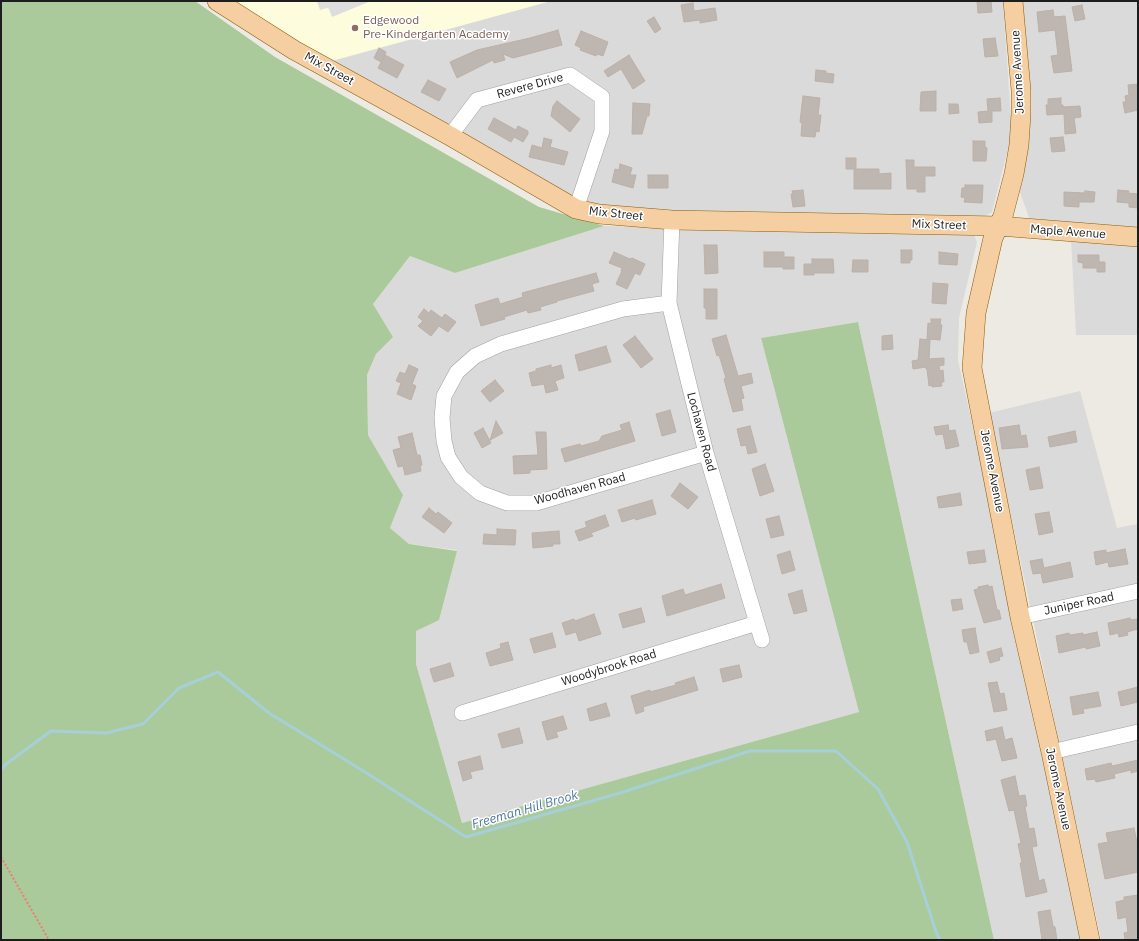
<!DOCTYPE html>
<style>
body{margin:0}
#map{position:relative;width:1139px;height:941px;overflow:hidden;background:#edeae3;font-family:"IBM Plex Sans",sans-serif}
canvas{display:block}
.frame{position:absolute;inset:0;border:2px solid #1d1d1d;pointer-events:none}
</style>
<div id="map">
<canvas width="1139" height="941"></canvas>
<div class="frame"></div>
</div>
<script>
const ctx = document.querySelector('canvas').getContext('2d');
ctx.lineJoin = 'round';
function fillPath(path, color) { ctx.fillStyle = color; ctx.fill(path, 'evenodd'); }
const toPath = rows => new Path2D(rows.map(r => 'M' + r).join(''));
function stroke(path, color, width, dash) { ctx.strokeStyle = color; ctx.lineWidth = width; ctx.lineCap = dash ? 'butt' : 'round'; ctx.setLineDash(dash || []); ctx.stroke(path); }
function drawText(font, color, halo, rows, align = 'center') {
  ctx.font = font + ' "IBM Plex Sans",sans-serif'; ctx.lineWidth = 3; ctx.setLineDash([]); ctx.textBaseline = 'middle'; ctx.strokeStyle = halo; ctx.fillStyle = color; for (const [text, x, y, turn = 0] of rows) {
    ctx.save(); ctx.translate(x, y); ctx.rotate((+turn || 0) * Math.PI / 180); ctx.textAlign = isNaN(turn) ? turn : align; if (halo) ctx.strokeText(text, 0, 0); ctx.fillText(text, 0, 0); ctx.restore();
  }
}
fillPath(toPath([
 [551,1,1003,1,1012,133,992,212,981,219,607,210,555,192,325,63],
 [1021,1,1138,1,1138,227,1030,220,1018,187],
 [604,226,974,235,977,242,959,318,958,360,1087,940,994,940,858,322,761,338,859,712,462,823,416,664,416,631,457,550,409,544,390,528,403,495,368,435,367,375,376,354,393,337,373,304,410,256,455,273],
 [1071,239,1138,243,1138,335,1076,335],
 [1080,391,1117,528,1138,524,1138,940,1101,940,989,413]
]), '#dbdada');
fillPath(toPath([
 [217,1,551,1,320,64]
]), '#fdfcdd');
fillPath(toPath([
 [1,1,195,1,275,57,539,207,604,226,455,273,410,256,373,304,393,337,376,354,367,375,368,435,403,495,390,528,409,544,457,551,439,620,416,631,416,664,462,823,859,712,761,338,858,322,994,940,1,940]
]), '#aaca9b');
fillPath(toPath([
 [317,1,371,1,332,17,329,9,327,8,320,10]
]), '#ddd');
stroke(toPath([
 [1,770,6,764,51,731,106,733,143,724,179,688,218,672,269,713,365,772,466,837,620,793,750,751,836,751,878,789,907,842,937,935,941,940]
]), '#a7cfd8', 3);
const building = toPath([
 [977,1,991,1,992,12,978,13,977,1],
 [693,3,694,11,715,8,717,20,700,23,700,20,684,22,681,5,693,3],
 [1082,5,1085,19,1075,21,1072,7,1082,5],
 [1053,10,1054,17,1065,16,1072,71,1054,73,1051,56,1058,55,1055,30,1039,32,1037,12,1053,10],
 [654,17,661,29,655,33,647,21,654,17],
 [558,30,562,45,513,58,503,54,505,60,494,63,493,60,457,78,450,62,477,50,530,38,558,30],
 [581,31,608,42,603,56,597,54,596,56,580,50,581,48,575,45,581,31],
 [995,38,998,56,985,57,983,39,995,38],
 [379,48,386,52,381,62,374,58,379,48],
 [385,55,404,65,397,78,378,68,385,55],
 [629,55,645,81,633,89,621,69,608,77,604,71,629,55],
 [816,70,826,71,826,73,834,74,833,83,815,81,816,70],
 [428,80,446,89,439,101,421,92,428,80],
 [1138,84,1138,110,1125,113,1123,102,1126,102,1125,96,1129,95,1128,85,1138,84],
 [936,91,936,111,920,111,921,92,936,91],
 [803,96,820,98,818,115,821,115,819,132,816,131,815,137,801,136,802,123,800,122,803,96],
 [1000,98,1001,111,992,111,992,122,979,123,978,112,988,111,987,99,1000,98],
 [1061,98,1061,105,1063,105,1063,107,1080,106,1081,117,1074,118,1076,133,1065,134,1064,114,1047,115,1046,105,1048,105,1048,99,1061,98],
 [557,101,580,119,570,132,551,116,553,106,557,101],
 [633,103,650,104,649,116,647,116,642,134,632,134,633,103],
 [949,104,958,104,959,113,949,114,949,104],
 [494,118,516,130,518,126,528,131,528,134,523,142,514,137,511,142,488,129,494,118],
 [1063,137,1065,151,1052,152,1050,138,1063,137],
 [544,138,552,140,550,147,568,152,564,165,529,157,532,145,542,148,544,138],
 [973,141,985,141,985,147,987,148,986,161,973,161,973,141],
 [846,158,856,158,856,169,879,169,879,174,891,173,891,189,854,189,854,169,846,169,846,158],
 [906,160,914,160,914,167,935,167,935,176,925,176,925,192,917,192,917,189,907,189,906,160],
 [620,164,632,168,630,175,636,175,633,188,612,182,615,169,619,170,620,164],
 [648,175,668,175,668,188,648,188,648,175],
 [965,185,983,185,982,203,964,202,965,198,961,197,962,188,965,188,965,185],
 [803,190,805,206,793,207,791,194,793,194,792,191,803,190],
 [1118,190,1129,191,1128,193,1138,194,1138,208,1129,207,1129,203,1117,202,1118,190],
 [1085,191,1095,192,1094,202,1079,202,1079,207,1064,206,1064,192,1085,193,1085,191],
 [704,245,717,245,718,273,705,274,704,245],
 [901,250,912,250,912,260,910,260,910,263,901,263,901,250],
 [614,252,630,259,632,258,645,264,640,275,635,273,627,289,616,284,622,271,621,271,622,268,609,263,614,252],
 [764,252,784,252,784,257,794,257,794,269,783,269,783,267,764,267,764,252],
 [939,252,958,254,957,265,939,264,939,252],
 [1078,255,1099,255,1099,262,1105,262,1105,272,1097,272,1097,268,1083,268,1083,263,1078,262,1078,255],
 [812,259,833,259,834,273,814,273,814,275,804,275,804,264,812,264,812,259],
 [853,260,868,260,868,272,852,272,853,260],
 [596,273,599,282,592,284,594,291,557,301,557,302,540,307,541,310,528,313,527,310,504,317,505,319,481,326,475,305,498,298,500,304,523,297,522,293,596,273],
 [933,283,948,284,946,304,932,303,933,283],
 [704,289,717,289,717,319,706,319,706,308,704,308,704,289],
 [424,309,429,313,431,310,442,318,445,314,456,322,448,332,439,326,431,336,418,326,423,321,418,317,424,309],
 [931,319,941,319,940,324,942,325,940,340,927,339,928,323,931,324,931,319],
 [726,335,738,376,751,373,753,383,741,386,744,398,741,399,743,410,733,412,724,379,726,378,719,355,717,356,712,339,726,335],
 [892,335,893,349,882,350,882,336,892,335],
 [635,336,653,359,641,368,623,345,635,336],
 [920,339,930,340,929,359,944,358,944,365,939,366,940,371,943,370,944,382,941,382,942,386,932,387,932,385,929,386,927,369,926,369,926,367,913,369,912,361,918,360,920,339],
 [606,346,611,362,579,371,575,355,606,346],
 [409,365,418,369,412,384,416,386,411,400,397,394,401,383,396,381,400,372,405,374,409,365],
 [551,365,551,368,561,365,564,378,555,381,558,390,546,393,544,384,532,386,529,373,536,371,536,369,551,365],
 [495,380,504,391,490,402,481,391,495,380],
 [670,410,676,432,662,436,656,414,670,410],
 [496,421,503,433,490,440,496,421],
 [629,422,635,441,565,462,561,449,580,444,581,446,599,441,602,436,622,430,620,425,629,422],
 [948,425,949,431,955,430,959,446,946,449,943,434,936,435,934,427,948,425],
 [1019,425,1021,436,1026,435,1028,447,1002,449,999,428,1019,425],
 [750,426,757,452,748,454,746,445,741,446,737,429,750,426],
 [483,428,491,443,482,448,474,433,483,428],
 [1075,431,1077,442,1050,447,1048,437,1075,431],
 [536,432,546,432,547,469,530,470,530,473,514,474,513,456,538,455,536,432],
 [412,433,417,455,420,455,422,465,420,466,421,471,405,475,403,466,398,467,393,450,401,448,398,437,412,433],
 [765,464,774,491,760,496,752,469,765,464],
 [1039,467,1043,488,1030,490,1026,470,1039,467],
 [680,483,698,497,688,509,671,496,680,483],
 [960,493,962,505,939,508,937,497,960,493],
 [652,500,656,514,636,520,635,518,622,522,618,510,652,500],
 [429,508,436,514,438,512,452,523,444,533,422,517,429,508],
 [1049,512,1053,532,1039,535,1035,514,1049,512],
 [605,515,609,526,591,533,593,536,579,541,575,531,587,527,585,522,605,515],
 [779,516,784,535,771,538,766,519,779,516],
 [497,529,516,530,515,545,483,544,484,534,497,535,497,529],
 [559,531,560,544,553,544,553,546,533,548,532,533,559,531],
 [1125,549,1128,564,1109,567,1108,562,1096,565,1094,552,1106,550,1106,553,1125,549],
 [984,550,986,562,969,564,967,552,984,550],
 [790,551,795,570,782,574,777,555,790,551],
 [1042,559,1044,568,1070,562,1073,577,1043,583,1041,573,1033,574,1030,561,1042,559],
 [721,584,725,598,667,616,662,596,683,589,685,595,721,584],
 [988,585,989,587,992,586,997,610,999,610,1001,619,984,623,974,590,978,589,978,587,988,585],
 [802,590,807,611,794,614,788,594,802,590],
 [961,599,963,609,953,611,951,600,961,599],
 [641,608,645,622,623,628,619,614,641,608],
 [594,614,601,634,579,641,576,632,566,635,562,623,574,619,575,621,594,614],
 [1130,618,1130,620,1138,619,1138,629,1127,632,1128,635,1119,637,1118,633,1110,635,1108,623,1130,618],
 [975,628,979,652,970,654,967,642,964,642,962,630,975,628],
 [1097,632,1100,646,1086,649,1086,647,1059,653,1056,636,1069,633,1070,635,1083,633,1083,635,1097,632],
 [552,633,556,647,534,653,530,639,552,633],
 [508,642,513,660,490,666,486,653,501,648,500,644,508,642],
 [1001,648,1003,656,999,657,1000,660,990,663,987,652,1001,648],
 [450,663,454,676,434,682,430,669,450,663],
 [739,665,742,677,723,682,720,669,739,665],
 [694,677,698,690,643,707,644,711,636,714,631,696,650,690,650,692,676,685,675,683,694,677],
 [997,682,1000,694,1004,693,1007,710,994,712,988,683,997,682],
 [1138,687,1138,702,1121,706,1118,692,1138,687],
 [1098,692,1101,706,1083,709,1084,713,1073,715,1070,697,1098,692],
 [606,703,610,716,590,721,587,709,606,703],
 [563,716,567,729,556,732,558,737,547,740,542,722,563,716],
 [1002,727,1005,740,1012,738,1017,758,1002,761,996,739,987,741,985,731,1002,727],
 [519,728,523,743,502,748,498,734,519,728],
 [480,756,483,769,470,772,472,778,463,781,458,762,480,756],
 [1138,760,1138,771,1131,773,1131,770,1114,774,1115,778,1096,782,1095,779,1087,780,1085,769,1111,763,1112,766,1138,760],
 [1015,776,1019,796,1025,795,1027,806,1025,807,1029,829,1034,828,1037,846,1032,847,1039,881,1044,879,1047,892,1026,897,1020,863,1022,863,1018,844,1021,843,1014,810,1009,811,1001,780,1015,776],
 [1134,828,1138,847,1138,872,1105,879,1098,844,1108,842,1106,833,1134,828],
 [1138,895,1138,940,1125,940,1124,933,1128,932,1126,917,1118,919,1116,902,1124,900,1124,897,1138,895],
 [1050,910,1053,926,1055,927,1057,940,1042,940,1038,912,1050,910]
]);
fillPath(building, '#beb6b0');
stroke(building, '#beb0a7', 1);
const minor = toPath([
 [450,136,477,100,570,75,602,97,602,131,576,209],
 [672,220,669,303,706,453,762,640],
 [669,303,623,309,501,344,475,356,457,372,444,396,442,418,444,441,448,457,461,477,480,493,507,503,536,503,706,453],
 [1020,617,1138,591],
 [462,713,757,623],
 [1051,752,1138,732]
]);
const major = toPath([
 [217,1,294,50,450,136,576,209,599,214,672,220,999,226,1138,237],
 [1013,1,1021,90,1021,114,1019,145,1014,174,1003,216,993,238,976,313,972,368,1020,617,1051,752,1090,940]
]);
stroke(minor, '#a1a1a1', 16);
stroke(major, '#8c5d0a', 20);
stroke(toPath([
 [1,857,49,940]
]), '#f07b72', 2, [2, 2]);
stroke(minor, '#fff', 15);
stroke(major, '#f5cea1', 19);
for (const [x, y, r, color] of [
 [355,28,4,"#8d6e63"]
]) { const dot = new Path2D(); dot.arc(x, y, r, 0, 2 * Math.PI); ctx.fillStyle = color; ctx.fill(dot); stroke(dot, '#fff', 1.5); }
drawText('12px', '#785e54', '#fff', [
 ["Edgewood",363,21],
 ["Pre-Kindergarten Academy",363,35]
], 'left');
drawText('12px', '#1d1d1d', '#fff', [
 ["Mix Street",329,69,29],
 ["Jerome Avenue",1018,72,-93],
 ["Revere Drive",530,86,-15],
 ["Mix Street",616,214,6],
 ["Mix Street",939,225,2],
 ["Maple Avenue",1068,232,4],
 ["Lochaven Road",701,432,75],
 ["Jerome Avenue",992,471,79],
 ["Woodhaven Road",580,489,-15],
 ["Juniper Road",1079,604,-12],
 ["Woodybrook Road",609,668,-17],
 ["Jerome Avenue",1058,789,78]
]);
drawText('italic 13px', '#4d789f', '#fff', [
 ["Freeman Hill Brook",525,810,-16]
]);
</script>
